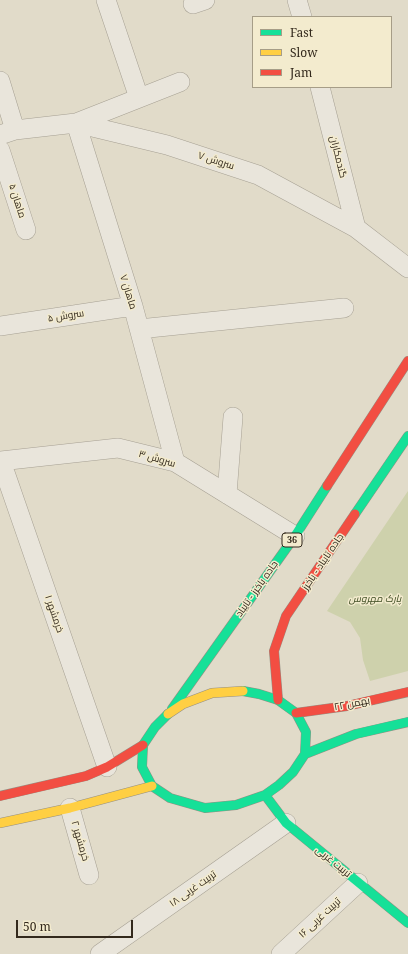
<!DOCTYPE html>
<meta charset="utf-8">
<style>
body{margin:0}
#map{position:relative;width:408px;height:954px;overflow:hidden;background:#e1dbc9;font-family:"Noto Serif",serif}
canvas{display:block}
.legend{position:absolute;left:252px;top:16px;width:140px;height:72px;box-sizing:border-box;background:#f3ebce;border:1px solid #a69d87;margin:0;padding:5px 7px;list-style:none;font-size:12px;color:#33291c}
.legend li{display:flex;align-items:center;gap:8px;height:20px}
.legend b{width:20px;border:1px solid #a69d87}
.scale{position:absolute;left:16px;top:920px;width:117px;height:18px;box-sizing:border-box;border:2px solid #33291c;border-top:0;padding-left:5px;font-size:12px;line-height:14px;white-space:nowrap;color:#33291c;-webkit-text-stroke:3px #f3ebce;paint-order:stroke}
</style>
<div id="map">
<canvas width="408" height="954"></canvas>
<ul class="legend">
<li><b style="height:5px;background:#16e098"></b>Fast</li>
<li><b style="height:5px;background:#ffcf43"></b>Slow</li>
<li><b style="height:5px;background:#f24e42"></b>Jam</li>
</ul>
<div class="scale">50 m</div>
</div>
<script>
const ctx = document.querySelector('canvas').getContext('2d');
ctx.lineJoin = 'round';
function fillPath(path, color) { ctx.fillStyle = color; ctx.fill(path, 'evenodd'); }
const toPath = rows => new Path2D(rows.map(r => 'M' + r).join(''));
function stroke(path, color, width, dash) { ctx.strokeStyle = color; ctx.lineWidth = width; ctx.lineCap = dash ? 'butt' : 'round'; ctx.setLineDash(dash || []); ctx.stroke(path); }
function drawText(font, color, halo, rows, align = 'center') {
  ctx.font = font + ' "Noto Serif",Cairo,serif'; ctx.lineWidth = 3; ctx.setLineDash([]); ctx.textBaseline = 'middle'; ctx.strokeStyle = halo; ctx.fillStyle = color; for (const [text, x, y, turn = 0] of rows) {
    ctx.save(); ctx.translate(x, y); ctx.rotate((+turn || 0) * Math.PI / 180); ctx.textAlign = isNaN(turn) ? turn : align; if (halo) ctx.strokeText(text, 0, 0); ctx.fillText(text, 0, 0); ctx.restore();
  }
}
fillPath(toPath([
 [408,491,408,671,370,681,363,660,360,638,350,622,327,611]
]), '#ced1ac');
const street = toPath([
 [106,0,139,98],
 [297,0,302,17],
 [193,4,205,0],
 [0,81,15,130],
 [320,87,356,228],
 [0,135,15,130,76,123,167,145,258,175,356,228,408,268],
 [0,150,26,230],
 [0,326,133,306],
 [139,329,344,308],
 [0,461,118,448,175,462,295,536],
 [1,461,107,767],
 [175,462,133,306,76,123,180,82],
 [227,494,233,417],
 [70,808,89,875],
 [100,954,286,823],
 [281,954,358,883]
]);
const fast = toPath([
 [355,514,408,436],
 [172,709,295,536,327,486],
 [168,714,155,727,143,745,142,767,152,786,170,798,205,808,236,805,265,795,279,785,293,772,305,754,306,732,296,713,278,700,259,694,243,691],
 [305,754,356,734,408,722],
 [265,795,286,823,408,923]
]);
const slow = toPath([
 [168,714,183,704,212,693,243,691],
 [0,823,70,808,152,786]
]);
const jam = toPath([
 [327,486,408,361],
 [278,700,274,651,286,616,355,514],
 [296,713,347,706,408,692],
 [0,796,86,776,107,767,143,745]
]);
stroke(street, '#a6a093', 20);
stroke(fast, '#958f83', 10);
stroke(slow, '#958f83', 10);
stroke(jam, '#958f83', 10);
stroke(street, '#e9e5db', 19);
stroke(fast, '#16e098', 9);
stroke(slow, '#ffcf43', 9);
stroke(jam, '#f24e42', 9);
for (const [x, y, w] of [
 [292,540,20]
]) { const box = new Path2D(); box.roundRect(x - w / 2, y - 7, w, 14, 3); ctx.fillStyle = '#f3ebce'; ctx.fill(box); stroke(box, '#33291c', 1); }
drawText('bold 9px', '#33291c', null, [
 ["36",292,540]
]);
drawText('10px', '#33291c', '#f3ebce', [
 ["گندمکاران",338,157,76],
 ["سروش ۷",216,161,18],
 ["ماهان ۵",17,201,72],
 ["ماهان ۷",128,292,73],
 ["سروش ۵",66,316,-9],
 ["سروش ۳",157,459,16],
 ["جاده تایباد - باخرز",323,562,-56],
 ["جاده باخرز - تایباد",257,589,-55],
 ["خرمشهر ۱",54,614,71],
 ["۲۲ بهمن",352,704,-11],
 ["خرمشهر ۲",80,841,74],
 ["تربیت غربی",333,862,39],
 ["تربیت غربی ۱۸",193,889,-35],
 ["تربیت غربی ۱۶",320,918,-43]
]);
drawText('italic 10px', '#404e24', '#f3ebce', [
 ["پارک مهروس",375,599]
]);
</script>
